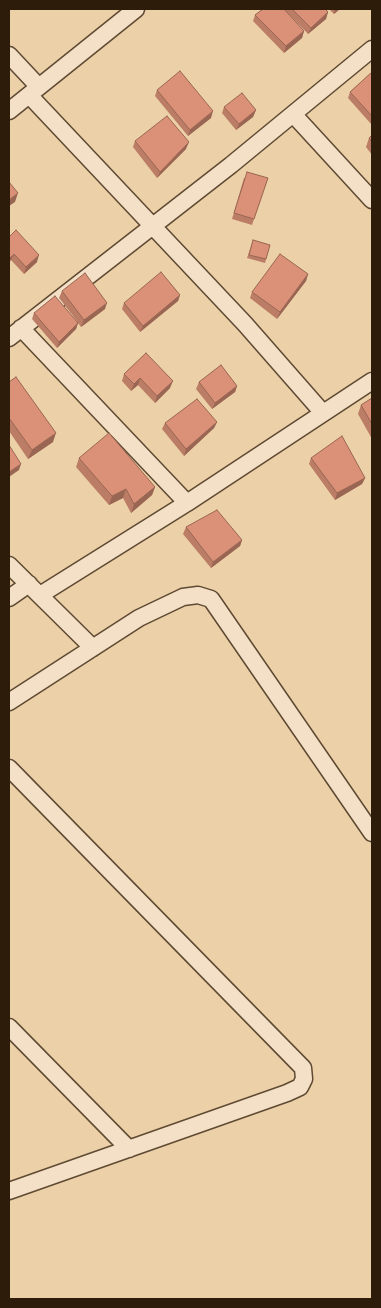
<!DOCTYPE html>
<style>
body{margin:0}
#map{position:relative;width:381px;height:1308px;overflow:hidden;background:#ecd0a8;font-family:Cardo,serif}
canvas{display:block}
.frame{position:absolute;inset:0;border:10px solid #2e1c0b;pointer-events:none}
</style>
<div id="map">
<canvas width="381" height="1308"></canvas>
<div class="frame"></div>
</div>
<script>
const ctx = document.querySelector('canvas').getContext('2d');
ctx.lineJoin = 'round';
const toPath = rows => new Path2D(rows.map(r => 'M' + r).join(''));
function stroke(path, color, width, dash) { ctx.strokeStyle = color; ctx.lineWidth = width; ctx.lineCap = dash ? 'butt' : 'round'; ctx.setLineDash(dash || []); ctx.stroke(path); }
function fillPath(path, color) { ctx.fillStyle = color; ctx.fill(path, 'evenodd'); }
const street = toPath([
 [9,55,39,87],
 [29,95,245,324,323,413],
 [9,111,136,9],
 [293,114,372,200],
 [21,328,187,503],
 [9,338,231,165,372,49],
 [9,565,93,648],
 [40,595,187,503,372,381],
 [9,598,29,584],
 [9,702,139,618,183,597,198,595,211,599,372,833],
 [9,768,303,1068,304,1079,300,1087,287,1093,9,1191],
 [9,1027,129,1149]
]);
stroke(street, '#5e4932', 19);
stroke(street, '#f3e0c6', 16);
fillPath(toPath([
 [263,9,325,9,328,12,326,19,308,34,287,12,304,31,302,38,284,53,253,21,255,15],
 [329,9,340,9,334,14],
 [372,72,372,123,371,124,348,98,350,92],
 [157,90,211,118,188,136,155,96],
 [224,107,256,110,253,117,236,130,222,113],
 [372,135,372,155,366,147,369,138],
 [135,141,186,149,157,178,133,147],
 [244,178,268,178,252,225,232,219],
 [9,237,37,262,24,274,11,260],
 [253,240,270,245,265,263,247,258],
 [308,274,306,281,277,319,250,298,252,292],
 [62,291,105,309,81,327,78,323,76,329,57,348,32,319,34,313,77,321,59,298],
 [180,295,178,301,140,332,122,309,124,303],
 [146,353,170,388,155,403,138,385,131,391,122,381,124,374],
 [9,382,53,442,28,459,9,431],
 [199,382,237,386,235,392,212,409,196,389],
 [372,398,372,439,358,414,361,405],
 [217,422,214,428,184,456,162,429,165,423],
 [79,458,155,487,152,495,131,513,123,498,109,505,76,467],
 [311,458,365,478,362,484,335,500,309,464],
 [186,527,242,540,240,546,211,568,183,534]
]), '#bc7d66');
fillPath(toPath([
 [335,9,340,9,334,14],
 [328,12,326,19,308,34,311,28],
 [304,31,302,38,284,53,286,46],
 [256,110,253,117,236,130,239,124],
 [213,111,211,118,188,136,190,130],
 [189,142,186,149,157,178,160,172],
 [18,193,15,202,9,206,9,200],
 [14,254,11,260,9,263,9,259],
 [39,255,37,262,24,274,26,267],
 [308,274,306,281,277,319,280,312],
 [180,295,178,301,140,332,143,326],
 [107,303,105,309,81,327,84,320],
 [78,323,76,329,57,348,59,342],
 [140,378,138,385,131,391,134,384],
 [173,381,170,388,155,403,157,396],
 [237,386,235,392,212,409,215,403],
 [217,422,214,428,184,456,186,449],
 [56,433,53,442,28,459,32,450],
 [21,464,19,470,9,477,9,472],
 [365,478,362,484,335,500,337,493],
 [155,487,152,495,131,513,134,504],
 [126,489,123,498,109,505,112,496],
 [242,540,240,546,211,568,213,562]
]), '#996653');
const building = toPath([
 [263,9,284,9,304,31,286,46,255,15,263,9],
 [292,9,325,9,328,12,311,28,292,9],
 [180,71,213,111,190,130,157,90,180,71],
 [372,72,372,116,350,92,372,72],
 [242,93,256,110,239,124,224,107,242,93],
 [167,116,189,142,160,172,135,141,167,116],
 [372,135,372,142,369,138,372,135],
 [247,172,268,178,254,219,234,213,247,172],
 [9,182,18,193,9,200,9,182],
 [16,230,39,255,26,267,14,254,9,259,9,237,16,230],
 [253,240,270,245,266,259,249,255,253,240],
 [280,254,308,274,280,312,252,292,280,254],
 [161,272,180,295,143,326,124,303,161,272],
 [85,273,107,303,84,320,62,291,85,273],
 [55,296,78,323,59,342,34,313,55,296],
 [146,353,173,381,157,396,140,378,134,384,124,374,146,353],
 [221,365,237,386,215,403,199,382,221,365],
 [16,377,56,433,32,450,9,418,9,382,16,377],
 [372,398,372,424,361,405,372,398],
 [197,399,217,422,186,449,165,423,197,399],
 [109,433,155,487,134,504,126,489,112,496,79,458,109,433],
 [342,436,365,478,337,493,311,458,342,436],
 [9,445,21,464,9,472,9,445],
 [217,510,242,540,213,562,186,527,217,510]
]);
fillPath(building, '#db9177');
stroke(building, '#996653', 1);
</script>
